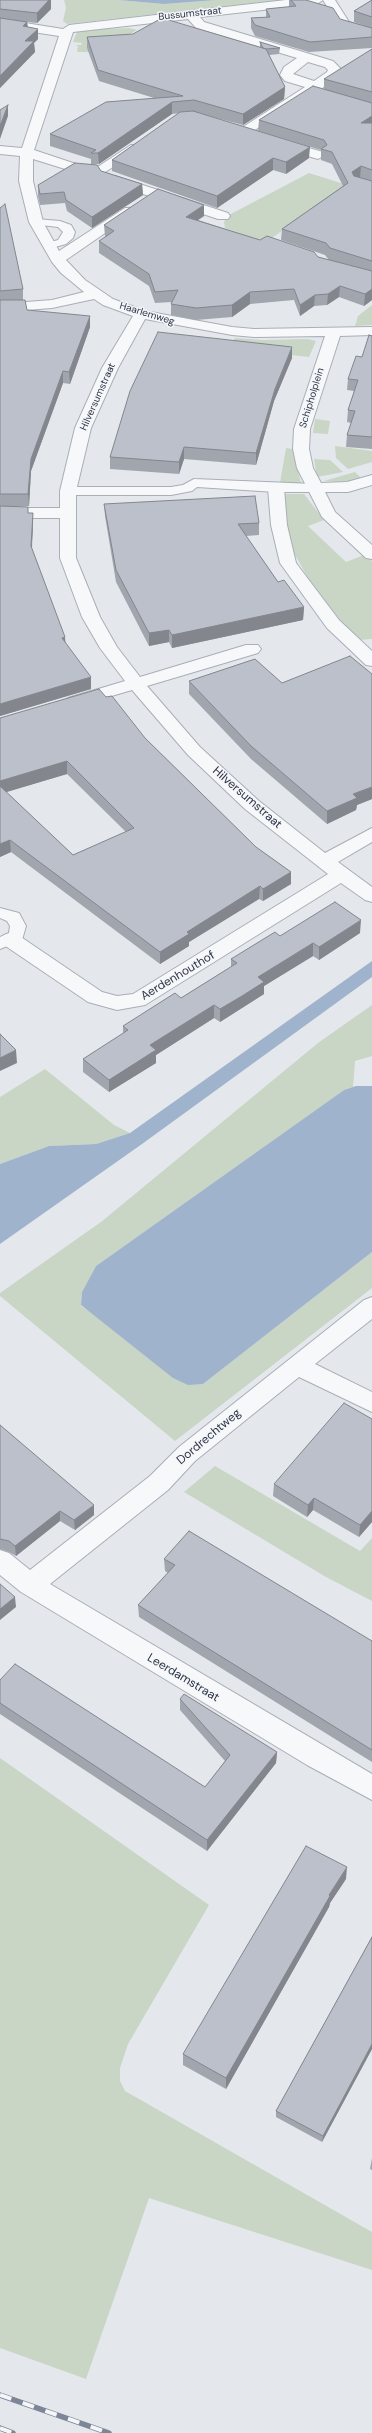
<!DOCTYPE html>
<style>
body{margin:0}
canvas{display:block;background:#e4e7ec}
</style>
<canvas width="372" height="2433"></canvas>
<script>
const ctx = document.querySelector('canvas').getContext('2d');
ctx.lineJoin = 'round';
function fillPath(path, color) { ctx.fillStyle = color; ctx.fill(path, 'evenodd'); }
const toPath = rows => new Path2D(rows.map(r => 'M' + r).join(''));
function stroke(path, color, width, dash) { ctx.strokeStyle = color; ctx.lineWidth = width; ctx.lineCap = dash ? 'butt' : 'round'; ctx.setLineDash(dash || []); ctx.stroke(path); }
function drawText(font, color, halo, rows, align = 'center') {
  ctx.font = font + ' "DM Sans",sans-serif'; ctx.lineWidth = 3; ctx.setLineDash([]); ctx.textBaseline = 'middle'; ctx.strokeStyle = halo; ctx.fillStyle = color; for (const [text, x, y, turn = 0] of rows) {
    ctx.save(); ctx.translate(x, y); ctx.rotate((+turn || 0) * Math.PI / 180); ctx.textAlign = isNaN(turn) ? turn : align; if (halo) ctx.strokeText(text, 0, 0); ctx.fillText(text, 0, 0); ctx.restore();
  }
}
fillPath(toPath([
 [64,0,118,0,164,4,216,0,280,0,67,24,63,21,66,8],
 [129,28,137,30,112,44,92,52,77,52,78,46,75,45,81,45,82,43,73,42,77,32,82,30],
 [309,173,347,185,269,240,256,239,225,228,224,222,227,216],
 [372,305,372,325,355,326,358,316],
 [235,338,263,340,308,339,316,341,309,357,229,348],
 [315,419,330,421,328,434,313,433],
 [335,446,372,451,372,462,348,469,336,458],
 [286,448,292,449,301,483,280,483],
 [314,459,330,460,343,472,317,477],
 [355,472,363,480,350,482,324,481],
 [281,494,304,494,324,520,308,526,346,562,364,555,372,561,372,639,358,640,325,603,308,578,290,546],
 [372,1005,372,1056,355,1061,353,1087,344,1090,96,1266,82,1292,81,1306,203,1384,372,1252,372,1288,175,1441,0,1296,0,1293,101,1222,318,1043],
 [45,1069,114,1125,130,1133,96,1144,49,1146,0,1164,0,1097],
 [215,1466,360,1551,372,1538,372,1601,326,1577,184,1492],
 [0,1758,209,1905,128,2044,120,2068,120,2081,125,2091,372,2232,372,2270,149,2198,86,2379,0,2348]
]), '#c9d6c5');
fillPath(toPath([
 [118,0,216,0,164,4],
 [372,961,372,977,142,1144,0,1244,0,1164,49,1146,96,1144,130,1133],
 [356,1086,372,1086,372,1252,203,1384,188,1385,173,1378,81,1305,82,1292,96,1266,344,1090]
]), '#9fb4cc');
const lane = toPath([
 [36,219,60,221,71,225,75,232,73,238,66,244,48,249,44,248,44,244,58,240,63,232,58,227,32,224,30,222,36,219],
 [194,479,314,484,321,488,314,492,276,492,197,487,192,491,171,495,68,495,61,491,68,487,171,487,183,485,194,479],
 [0,908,19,913,26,926,22,940,0,949,0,937,9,933,10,926,7,921,0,918,0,908]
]);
const street = toPath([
 [286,0,335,0,349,22,372,29,372,37,340,28,323,0,317,4,200,17,204,22,333,61,341,69,337,77,321,89,245,136,218,129,216,126,223,122,243,127,305,87,285,81,280,75,284,67,297,58,196,28,188,19,73,32,34,150,79,165,99,166,131,145,141,145,143,148,102,174,78,173,33,159,33,181,43,222,59,251,125,208,135,208,137,211,66,260,85,280,113,299,145,311,232,327,254,329,372,327,372,335,340,336,310,429,309,449,313,468,321,483,347,482,372,475,372,485,348,492,325,492,335,512,372,545,372,559,366,558,322,517,297,468,293,449,294,429,325,336,254,337,232,335,145,319,118,368,91,428,76,491,76,558,100,617,117,647,140,677,246,645,258,645,261,649,258,653,147,686,200,747,259,801,325,853,372,828,372,842,338,862,372,887,372,902,365,900,341,883,145,1005,117,1010,88,1002,4,945,1,940,4,935,11,933,18,935,102,992,117,996,133,994,328,874,245,809,188,755,132,690,74,707,68,706,65,702,68,698,125,681,100,648,82,617,60,558,60,518,0,518,0,508,60,508,60,491,75,428,102,368,133,316,103,305,94,299,52,308,0,312,0,304,52,300,84,292,61,273,52,262,29,222,19,181,20,156,0,154,0,146,22,148,59,36,0,27,0,19,63,29,69,25,286,0],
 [308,62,325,67,328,70,327,72,314,81,293,74,308,62],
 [281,140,323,152,325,155,318,159,276,147,274,144,281,140],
 [115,176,228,213,230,216,228,219,218,219,110,183,108,180,115,176],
 [276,483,282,485,284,488,287,525,296,563,339,620,372,651,372,666,366,665,327,628,280,563,271,525,268,488,270,485,276,483],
 [372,1297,372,1319,315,1364,372,1392,372,1412,299,1377,195,1461,168,1490,50,1584,372,1774,372,1800,307,1765,21,1592,0,1575,0,1550,9,1553,30,1570,150,1476,179,1447,364,1300,372,1297]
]);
stroke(lane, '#a9aeb7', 2);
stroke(street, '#a9aeb7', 2);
fillPath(lane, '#f7f8fa');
fillPath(street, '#f7f8fa');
const rail = toPath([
 [0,2395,109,2433],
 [0,2428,13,2433]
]);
stroke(rail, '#7d8696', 5.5);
stroke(rail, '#f4f6f9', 4, [12]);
fillPath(toPath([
 [0,0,51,9,37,23,27,22,28,27,38,29,38,39,34,43,35,52,0,88],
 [289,0,306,0,340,19,372,28,372,48,309,52,255,36,251,28,251,18,266,17,266,9,289,7],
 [372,0,372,28,354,22,354,11],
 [87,37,260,47,260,42,280,48,279,54,269,55,285,87,284,99,243,125,194,112,309,158,286,174,273,170,217,208,112,171,112,160,180,113,172,114,99,164,91,164,91,159,50,146,50,134,154,98,99,81,87,48],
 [372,49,372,300,364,306,339,297,327,305,314,306,300,316,294,300,250,304,232,317,196,320,171,315,171,304,172,302,155,303,149,286,99,253,99,241,105,237,105,236,104,225,204,216,198,220,260,240,329,260,325,255,281,240,282,229,343,186,332,164,321,160,321,150,258,131,259,120,324,89,324,79],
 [101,171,142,184,143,195,92,228,67,211,65,203,40,205,38,196,38,185],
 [0,208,23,289,23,300,27,310,90,327,70,384,63,383,31,471,29,506,9,506,28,507,28,513,33,513,33,525,32,549,66,644,91,689,0,716],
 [372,336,372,449,346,447,347,435,351,423,347,422,348,410,354,391,347,390,348,379,362,357],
 [292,358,274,401,256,465,184,459,179,474,110,469,110,457],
 [104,504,259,523,259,535,246,536,278,582,304,607,303,620,172,648,169,642,149,646,116,582,105,516],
 [372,674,372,799,357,805,356,810,327,824,251,759,189,694,189,681,282,683],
 [106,697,145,738,256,847,291,872,291,884,263,901,259,899,189,942,189,946,160,964,11,852,0,857,0,718],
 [67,774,126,832,73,855,6,792],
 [360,933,319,960,313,956,264,986,264,994,220,1022,214,1018,156,1055,156,1063,109,1092,83,1072,83,1059,123,1034,123,1026,181,998,231,967,231,959,280,936],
 [372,1419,372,1522,359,1537,313,1510,307,1517,273,1496,274,1484],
 [0,1425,94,1515,75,1530,60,1521,16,1556,9,1552,0,1549],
 [164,1559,372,1641,372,1762,139,1617,138,1605,168,1573,165,1571],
 [0,1680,205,1787,225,1761,180,1710,180,1699,277,1752,276,1763,207,1851,0,1714],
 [346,1879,330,1903,329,1907,226,2089,183,2065,183,2054],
 [372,1937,372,2049,322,2142,276,2117,276,2111],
 [372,2158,372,2170,370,2169]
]), '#a1a5ae');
fillPath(toPath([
 [49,0,51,0,51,9,37,23,37,13],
 [27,22,28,33,23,26],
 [38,29,38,39,34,43,35,52,0,88,0,76,25,41],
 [285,87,284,99,243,125,243,114],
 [172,102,172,114,99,164,98,153],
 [8,105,8,116,0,139,0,126],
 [372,116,372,126,361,123],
 [310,147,309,158,286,174,286,162],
 [273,158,273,170,217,208,217,196],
 [361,166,360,178,352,183,352,172],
 [142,184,143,195,92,228,92,217],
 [204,205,204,216,186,228,186,217],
 [340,286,339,297,327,305,328,294],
 [372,289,372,300,364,306,365,294],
 [250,292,250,304,232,317,232,305],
 [315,295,314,306,300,316,300,305],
 [90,316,90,327,70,384,69,372],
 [292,347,292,358,274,401,256,465,256,453,275,389],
 [63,371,63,383,31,471,29,506,28,494,31,459],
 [184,447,184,459,179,474,179,462],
 [33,513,33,525,31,558,31,546],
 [304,607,303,620,172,648,172,635],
 [169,630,169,642,149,646,149,633],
 [65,637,66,650,62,638],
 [91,677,91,689,0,716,0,704],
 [67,761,67,774,0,794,0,781],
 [372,787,372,799,357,805,356,810,327,824,327,811,353,794],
 [10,840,11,852,0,857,0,844],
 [291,872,291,884,263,901,263,889],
 [260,886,259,899,189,942,189,946,160,964,160,952,187,932],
 [361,920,360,933,319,960,319,947],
 [313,943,313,956,264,986,264,994,220,1022,220,1009,258,977],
 [214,1005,214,1018,156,1055,156,1063,109,1092,109,1080,150,1045],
 [16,1050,17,1063,0,1071,0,1058],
 [314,1498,313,1510,307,1517,308,1505],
 [94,1505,94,1515,75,1530,74,1520],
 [60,1511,60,1521,16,1556,15,1546],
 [372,1511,372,1522,359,1537,360,1525],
 [15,1597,16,1607,0,1620,0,1609],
 [277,1752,276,1763,207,1851,207,1840],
 [347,1867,346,1879,330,1903,329,1907,226,2089,226,2078,329,1895],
 [372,2044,372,2049,322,2142,323,2136]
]), '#83868d');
const building = toPath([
 [0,0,49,0,37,13,0,9,0,0],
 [291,0,306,0,333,8,340,19,372,28,372,37,310,42,255,25,251,18,270,17,266,9,296,6,291,0],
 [372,0,372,17,354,11,372,0],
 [0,18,27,22,23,26,38,29,25,41,34,41,0,76,0,18],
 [162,18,266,49,285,87,243,114,194,100,172,102,98,153,91,153,96,150,50,134,106,102,183,96,98,70,87,37,133,34,162,18],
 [260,42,280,48,266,49,263,48,260,42],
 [372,49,372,92,324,79,372,49],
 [313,86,372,103,372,116,361,123,372,123,372,170,361,166,352,172,354,176,372,181,372,261,330,248,326,243,282,229,348,183,332,152,321,149,327,145,324,140,259,120,313,86],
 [8,105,0,126,0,110,8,105],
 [193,111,310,147,286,162,273,158,217,196,112,160,180,112,193,111],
 [75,163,97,165,101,171,142,184,92,217,66,200,64,192,40,194,38,185,75,163],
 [158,189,204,205,186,217,260,240,267,236,314,252,318,257,372,271,372,289,365,294,340,286,328,294,315,295,300,305,294,289,250,292,232,305,196,308,171,304,178,290,155,292,149,274,99,241,114,231,104,225,158,189],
 [5,204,23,289,0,291,0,208,5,204],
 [0,300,25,300,27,310,90,316,69,372,63,371,31,459,28,494,0,494,0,300],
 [158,332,292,347,275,389,256,453,184,447,179,462,110,457,130,391,158,332],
 [369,335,372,336,372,437,347,435,355,411,348,410,358,380,348,379,356,356,362,357,369,335],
 [255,496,259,523,238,524,278,582,284,580,304,607,172,635,169,630,149,633,116,570,104,504,255,496],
 [0,506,28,507,28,513,33,513,31,546,65,637,62,638,91,677,0,704,0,506],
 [350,656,372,674,372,787,353,794,357,798,327,811,251,746,189,681,255,659,282,683,350,656],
 [99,689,106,697,112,696,145,738,256,847,291,872,263,889,260,886,187,932,189,934,160,952,10,840,0,844,0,786,73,855,134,828,67,761,0,781,0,718,99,689],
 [335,902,361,920,319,947,313,943,258,977,264,982,242,996,220,1009,214,1005,150,1045,156,1050,109,1080,83,1059,128,1030,123,1026,175,993,181,998,237,963,231,959,275,932,280,936,335,902],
 [0,1034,16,1050,0,1058,0,1034],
 [344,1403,372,1419,372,1511,360,1525,314,1498,308,1505,274,1484,344,1403],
 [0,1425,94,1505,74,1520,60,1511,15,1546,9,1541,0,1539,0,1425],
 [189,1531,372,1641,372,1750,138,1605,175,1565,164,1559,189,1531],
 [0,1584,15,1597,0,1609,0,1584],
 [15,1664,205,1787,230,1755,180,1699,184,1694,277,1752,207,1840,0,1703,0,1680,15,1664],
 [306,1846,347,1867,329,1895,330,1896,226,2078,183,2054,306,1846],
 [372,1937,372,2044,323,2136,276,2111,372,1937]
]);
fillPath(building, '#bbc0ca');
stroke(building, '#83868d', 1);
drawText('10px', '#2b3445', '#f4f6f9', [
 ["Bussumstraat",190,14,-6],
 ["Haarlemweg",147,314,17],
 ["Hilversumstraat",98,397,-66],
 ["Schipholplein",312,398,-73]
]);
drawText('12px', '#2b3445', '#f4f6f9', [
 ["Hilversumstraat",247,798,41],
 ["Aerdenhouthof",178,976,-31],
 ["Dordrechtweg",209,1437,-40],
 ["Leerdamstraat",183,1678,31]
]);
</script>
